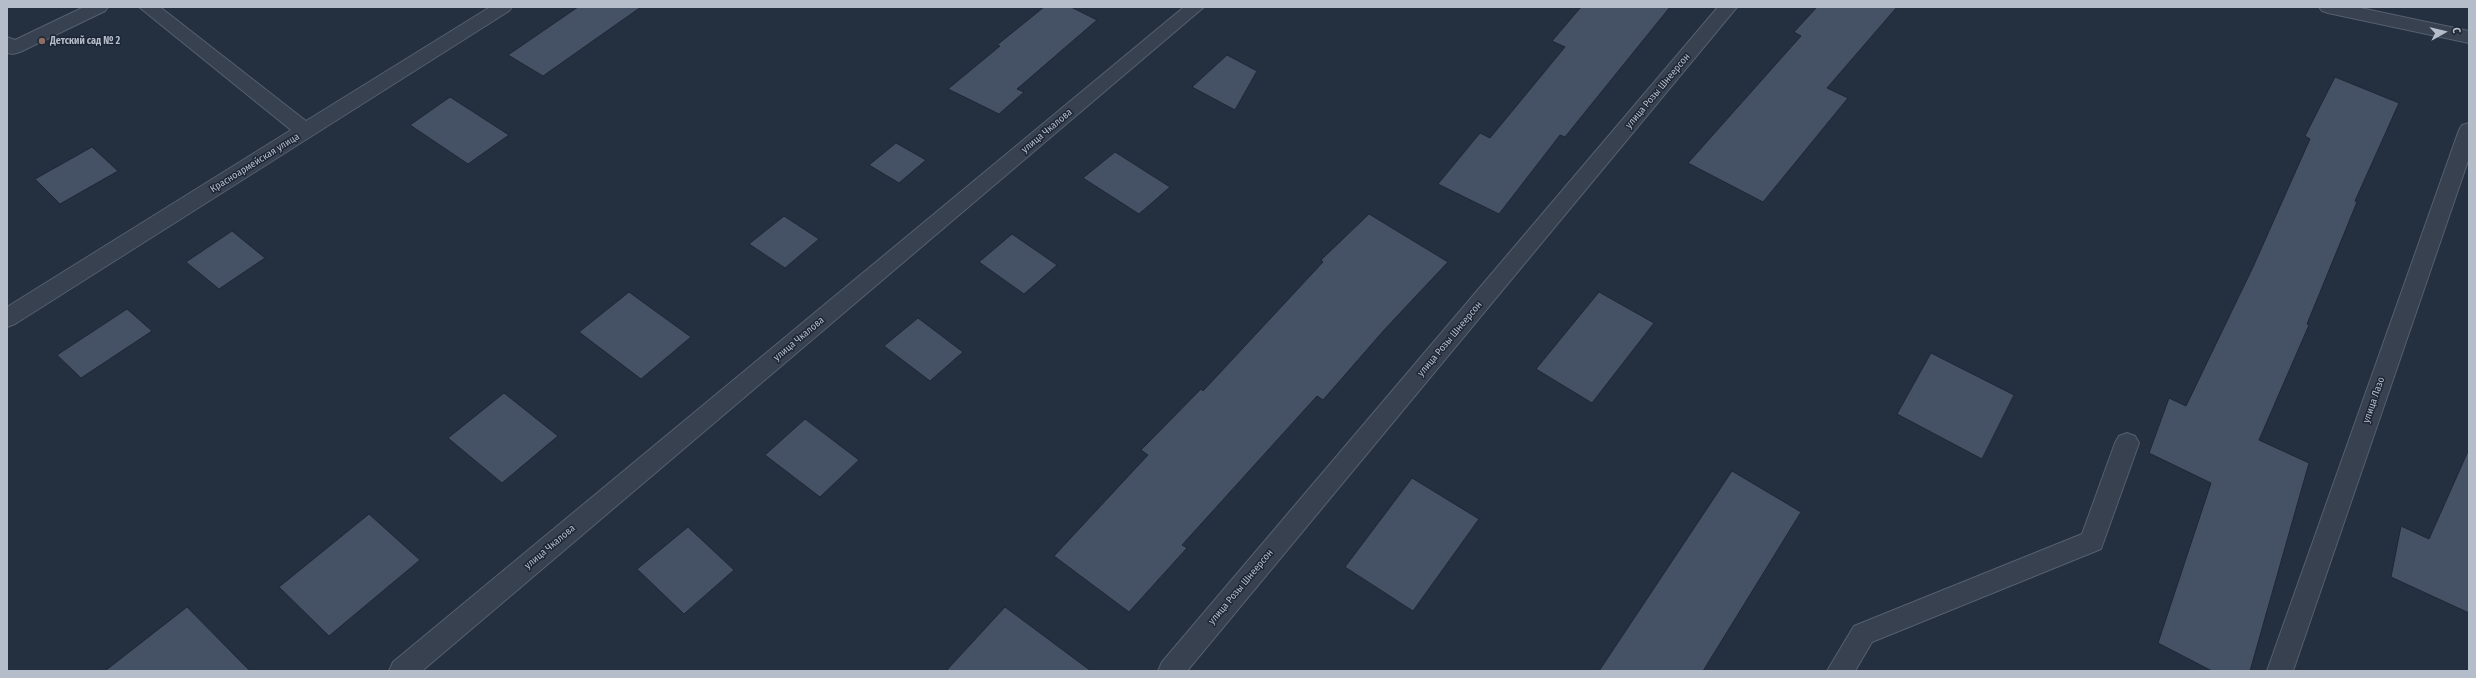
<!DOCTYPE html>
<meta charset="utf-8">
<style>
body{margin:0}
#map{position:relative;width:2476px;height:678px;overflow:hidden;background:#242f40;font-family:"Fira Sans Condensed",sans-serif}
canvas{display:block}
.frame{position:absolute;inset:0;border:8px solid #b5bcca;pointer-events:none}
.north{position:absolute;left:2424px;top:12px;width:40px;height:40px;-webkit-text-stroke:3px #1d2635;paint-order:stroke;rotate:82deg;font-size:11px;font-weight:700;line-height:16px;text-align:center;color:#b5bcca}
.north::after{content:'';display:block;margin:auto;width:14px;height:18px;background:#b5bcca;clip-path:polygon(50% 0,100% 100%,50% 72%,0 100%)}
</style>
<div id="map">
<canvas width="2476" height="678"></canvas>
<div class="frame"></div>
<div class="north">С</div>
</div>
<script>
const ctx = document.querySelector('canvas').getContext('2d');
ctx.lineJoin = 'round';
function fillPath(path, color) { ctx.fillStyle = color; ctx.fill(path, 'evenodd'); }
const toPath = rows => new Path2D(rows.map(r => 'M' + r).join(''));
function stroke(path, color, width, dash) { ctx.strokeStyle = color; ctx.lineWidth = width; ctx.lineCap = dash ? 'butt' : 'round'; ctx.setLineDash(dash || []); ctx.stroke(path); }
function drawText(font, color, halo, rows, align = 'center') {
  ctx.font = font + ' "Fira Sans Condensed",sans-serif'; ctx.lineWidth = 3; ctx.setLineDash([]); ctx.textBaseline = 'middle'; ctx.strokeStyle = halo; ctx.fillStyle = color; for (const [text, x, y, turn = 0] of rows) {
    ctx.save(); ctx.translate(x, y); ctx.rotate((+turn || 0) * Math.PI / 180); ctx.textAlign = isNaN(turn) ? turn : align; if (halo) ctx.strokeText(text, 0, 0); ctx.fillText(text, 0, 0); ctx.restore();
  }
}
const building = toPath([
 [578,7,641,7,543,76,508,55,578,7],
 [1044,7,1071,7,1097,20,1017,89,1024,92,999,114,948,89,1000,46,997,45,1044,7],
 [1581,7,1670,7,1565,137,1560,135,1499,214,1438,184,1480,133,1490,138,1565,47,1552,41,1581,7],
 [1817,7,1897,7,1827,88,1848,98,1763,202,1688,163,1801,36,1794,32,1817,7],
 [1227,55,1257,71,1235,110,1192,87,1227,55],
 [2335,77,2399,103,2355,201,2357,202,2307,324,2309,325,2259,440,2309,463,2250,671,2212,671,2158,643,2211,483,2149,453,2169,398,2186,406,2253,267,2310,139,2305,136,2335,77],
 [450,97,509,135,468,164,410,125,450,97],
 [896,143,926,160,899,183,869,165,896,143],
 [92,147,118,171,60,204,35,179,92,147],
 [1115,152,1170,187,1139,214,1083,178,1115,152],
 [1369,214,1448,262,1385,329,1323,400,1317,396,1182,545,1187,548,1129,612,1054,556,1148,455,1141,450,1201,389,1203,391,1323,262,1321,260,1369,214],
 [784,216,819,239,785,268,749,244,784,216],
 [232,231,265,258,219,289,186,262,232,231],
 [1012,234,1057,265,1024,294,979,262,1012,234],
 [629,292,691,337,641,379,579,332,629,292],
 [1599,292,1654,323,1592,403,1536,369,1599,292],
 [127,309,152,331,81,378,57,355,127,309],
 [918,318,963,352,930,381,884,346,918,318],
 [1931,353,2014,395,1982,459,1897,414,1931,353],
 [504,393,558,436,502,483,448,438,504,393],
 [805,419,859,460,820,497,765,455,805,419],
 [2469,449,2469,613,2391,577,2401,526,2429,539,2469,449],
 [1732,471,1801,512,1703,671,1599,671,1732,471],
 [1412,478,1479,519,1413,611,1345,567,1412,478],
 [369,514,420,560,329,636,279,587,369,514],
 [688,527,734,570,684,614,637,569,688,527],
 [187,607,250,671,105,671,187,607],
 [1005,607,1091,671,946,671,1005,607]
]);
fillPath(building, '#455164');
stroke(building, '#1f2837', 1);
const minor = toPath([
 [84,7,108,7,105,11,20,52,13,54,7,53,7,37,15,40,84,7],
 [139,7,160,7,306,121,490,7,512,7,509,11,15,324,7,327,7,307,291,130,139,7],
 [1184,7,1204,7,422,671,389,671,393,662,1184,7],
 [1718,7,1737,7,1187,671,1158,671,1162,662,1718,7],
 [2319,7,2356,7,2469,31,2469,43,2328,13,2322,11,2319,7],
 [2469,123,2469,158,2293,671,2267,671,2459,130,2462,125,2469,123],
 [2127,433,2135,436,2139,443,2101,549,1872,642,1855,671,1827,671,1854,626,2082,534,2115,443,2119,436,2127,433]
]);
stroke(minor, '#565f6d', 2);
fillPath(minor, '#384150');
for (const [x, y, r, color] of [
 [42,41,4,"#8d6e63"]
]) { const dot = new Path2D(); dot.arc(x, y, r, 0, 2 * Math.PI); ctx.fillStyle = color; ctx.fill(dot); stroke(dot, '#1d2635', 1.5); }
drawText('bold 10px', '#b5bcca', '#1d2635', [
 ["Детский сад № 2",50,41]
], 'left');
drawText('10px', '#b5bcca', '#1d2635', [
 ["улица Розы Шнеерсон",1658,91,-50],
 ["улица Чкалова",1047,131,-40],
 ["Красноармейская улица",255,163,-32],
 ["улица Чкалова",799,339,-40],
 ["улица Розы Шнеерсон",1450,339,-50],
 ["улица Лазо",2374,400,-71],
 ["улица Чкалова",550,547,-40],
 ["улица Розы Шнеерсон",1241,587,-50]
]);
</script>
